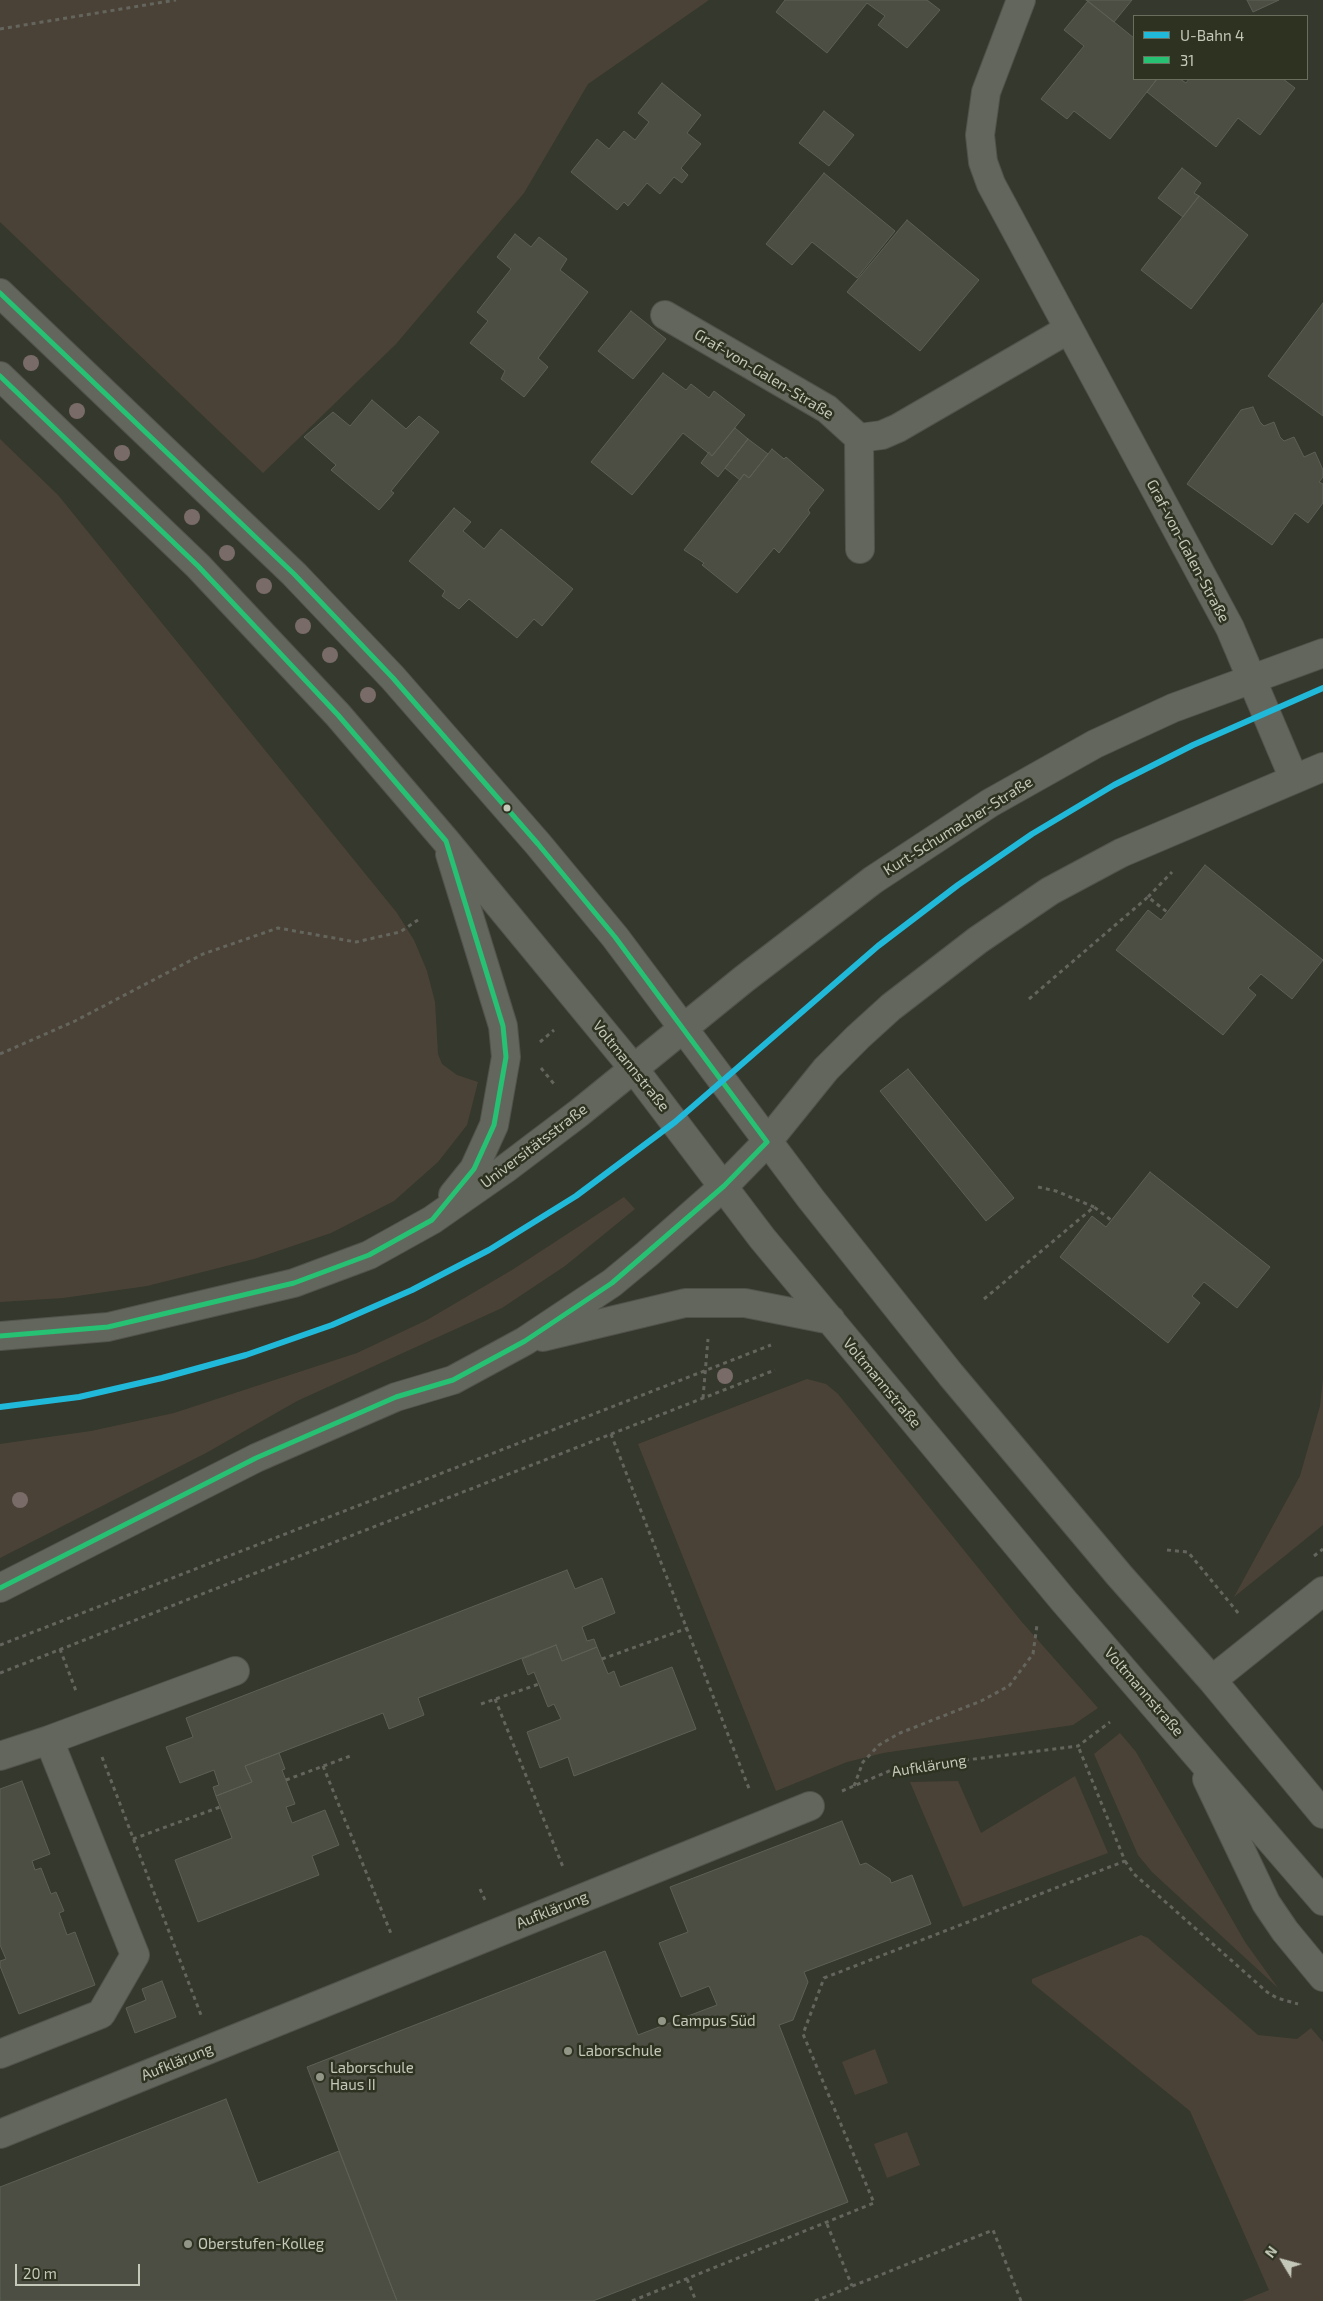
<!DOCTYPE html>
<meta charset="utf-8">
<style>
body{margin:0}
#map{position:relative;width:1323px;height:2301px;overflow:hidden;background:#35382d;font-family:"Exo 2",sans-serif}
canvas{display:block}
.legend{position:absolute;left:1133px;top:15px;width:175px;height:65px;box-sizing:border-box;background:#2e3321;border:1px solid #6a6f5d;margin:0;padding:6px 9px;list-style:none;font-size:15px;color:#c4c8b8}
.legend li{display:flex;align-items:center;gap:10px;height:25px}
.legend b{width:25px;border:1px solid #6a6f5d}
.north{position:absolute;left:1258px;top:2236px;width:50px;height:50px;-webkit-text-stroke:4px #2e3321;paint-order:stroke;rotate:307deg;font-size:14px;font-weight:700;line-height:20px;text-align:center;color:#c4c8b8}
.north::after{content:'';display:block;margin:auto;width:18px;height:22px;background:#c4c8b8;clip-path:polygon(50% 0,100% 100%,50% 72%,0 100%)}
.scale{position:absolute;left:15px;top:2264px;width:125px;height:22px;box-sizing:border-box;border:2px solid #c4c8b8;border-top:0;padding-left:6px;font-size:15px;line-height:18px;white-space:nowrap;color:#c4c8b8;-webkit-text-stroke:4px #2e3321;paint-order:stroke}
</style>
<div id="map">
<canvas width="1323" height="2301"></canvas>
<ul class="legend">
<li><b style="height:6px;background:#20b9da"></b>U-Bahn 4</li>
<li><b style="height:6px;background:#26c172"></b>31</li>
</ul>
<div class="north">N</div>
<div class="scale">20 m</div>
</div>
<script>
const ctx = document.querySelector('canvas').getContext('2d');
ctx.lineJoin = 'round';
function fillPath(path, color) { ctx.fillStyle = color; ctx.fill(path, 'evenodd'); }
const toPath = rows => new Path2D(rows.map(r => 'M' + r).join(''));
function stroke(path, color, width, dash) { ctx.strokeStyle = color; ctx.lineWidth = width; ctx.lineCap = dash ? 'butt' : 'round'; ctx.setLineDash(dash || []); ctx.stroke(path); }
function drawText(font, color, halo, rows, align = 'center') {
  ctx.font = font + ' "Exo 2",sans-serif'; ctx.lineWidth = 5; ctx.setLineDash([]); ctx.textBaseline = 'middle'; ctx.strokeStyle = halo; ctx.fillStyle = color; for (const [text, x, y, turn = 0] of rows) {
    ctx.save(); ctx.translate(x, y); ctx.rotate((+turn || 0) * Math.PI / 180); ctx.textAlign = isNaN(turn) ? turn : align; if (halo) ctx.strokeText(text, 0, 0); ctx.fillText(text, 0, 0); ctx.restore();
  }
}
fillPath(toPath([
 [0,0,709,0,588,84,524,193,396,344,263,473,0,222],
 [0,439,58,495,397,913,414,940,427,971,435,1002,438,1054,442,1064,457,1075,478,1082,467,1125,438,1162,394,1201,331,1233,254,1259,147,1286,63,1298,0,1302],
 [624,1197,635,1209,565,1266,502,1308,297,1401,206,1453,0,1558,0,1444,91,1431,174,1413,357,1353,427,1320,512,1270],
 [807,1379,826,1384,838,1394,1021,1621,1098,1708,1073,1725,883,1753,847,1762,776,1791,638,1444],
 [1323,1379,1323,1525,1234,1597,1300,1476,1320,1406],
 [1120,1733,1136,1752,1245,1942,1278,1988,1152,1872,1138,1855,1094,1754],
 [1075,1776,1108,1853,963,1907,910,1782,958,1781,981,1833],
 [1141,1935,1148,1938,1258,2035,1297,2039,1311,2028,1323,2042,1323,2301,1242,2301,1269,2290,1190,2111,1032,1983,1032,1979],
 [875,2049,888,2083,855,2095,842,2062],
 [907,2132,920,2165,887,2178,874,2144]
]), '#4b4237');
const building = toPath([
 [785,0,927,0,940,10,907,48,878,25,885,16,867,3,827,53,776,12,785,0],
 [1086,0,1132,0,1114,22,1086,0],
 [1247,0,1279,0,1253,12,1247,0],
 [1088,1,1134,38,1134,79,1157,79,1110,139,1074,111,1067,119,1041,99,1084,46,1064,30,1088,1],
 [1157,79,1180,79,1186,83,1189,79,1283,79,1295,88,1260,135,1238,118,1216,147,1147,92,1157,79],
 [662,83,701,115,687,133,701,144,681,168,688,175,682,183,674,177,660,194,647,183,628,206,624,202,617,210,571,172,597,139,609,149,624,131,635,140,649,122,638,113,662,83],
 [824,111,854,135,829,166,799,143,824,111],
 [1182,168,1201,183,1194,193,1199,196,1183,217,1158,198,1182,168],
 [824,173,895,231,857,278,812,242,792,265,766,244,824,173],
 [1199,196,1248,235,1191,309,1141,270,1199,196],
 [907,220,979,280,920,351,847,292,907,220],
 [515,234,531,247,539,237,567,259,560,270,588,292,538,358,548,367,524,397,501,379,505,371,470,343,488,321,477,312,511,269,497,257,515,234],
 [1323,303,1323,416,1268,376,1323,303],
 [631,311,666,339,633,379,598,351,631,311],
 [663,373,686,390,691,384,709,398,714,391,745,415,712,456,683,433,632,495,591,462,663,373],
 [372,400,406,429,419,416,439,432,391,491,394,493,379,510,331,470,336,465,304,437,333,412,350,426,372,400],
 [1253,407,1260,422,1264,426,1274,422,1280,437,1284,441,1294,437,1304,457,1315,452,1323,470,1323,477,1319,482,1323,484,1323,503,1308,523,1295,513,1272,545,1187,484,1241,410,1253,407],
 [735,428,748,439,718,477,701,463,709,452,712,456,735,428],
 [748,439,768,454,749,478,744,474,740,480,725,468,748,439],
 [772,449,784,459,786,457,824,490,808,510,810,513,779,553,774,548,737,593,702,565,704,563,684,550,744,474,749,478,772,449],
 [454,508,471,522,463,531,484,549,501,529,573,589,542,626,534,619,517,638,469,599,459,609,442,596,445,591,409,561,454,508],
 [1205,865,1323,960,1292,999,1261,974,1248,988,1256,995,1223,1035,1116,950,1148,910,1161,920,1205,865],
 [908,1069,1014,1198,986,1221,880,1091,908,1069],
 [1150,1172,1270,1267,1237,1308,1204,1282,1192,1296,1200,1303,1168,1343,1060,1257,1092,1216,1106,1227,1150,1172],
 [567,1570,575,1589,602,1578,615,1613,582,1627,587,1641,594,1639,597,1647,562,1661,556,1645,418,1698,424,1715,389,1729,383,1713,279,1753,245,1766,252,1782,216,1796,213,1787,219,1785,214,1770,180,1783,166,1747,193,1737,186,1718,567,1570],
 [556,1645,562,1661,597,1647,608,1674,614,1671,620,1687,672,1667,696,1729,574,1776,568,1757,540,1768,527,1732,561,1719,554,1704,548,1707,534,1672,528,1675,522,1659,556,1645],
 [279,1753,285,1769,282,1770,295,1804,286,1807,292,1823,325,1810,339,1845,312,1856,319,1875,198,1922,175,1860,232,1838,216,1796,252,1782,245,1766,279,1753],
 [22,1781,50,1854,32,1861,35,1870,41,1868,51,1894,56,1892,64,1911,59,1913,67,1935,75,1932,95,1985,19,2014,0,1966,0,1961,6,1959,0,1945,0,1789,22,1781],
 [842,1821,860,1865,866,1863,890,1879,891,1883,912,1875,931,1924,804,1972,808,1982,793,2020,779,2025,848,2202,593,2301,397,2301,307,2067,605,1951,638,2035,717,2005,709,1986,681,1997,659,1943,688,1932,670,1887,842,1821],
 [162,1981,176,2017,135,2033,126,2008,146,2000,142,1989,162,1981],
 [226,2099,258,2183,339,2151,397,2301,0,2301,0,2187,226,2099]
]);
fillPath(building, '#4c4e44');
stroke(building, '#5d6055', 1);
const minor = toPath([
 [1021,0,986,92,980,135,983,162,991,184,1230,628,1294,779],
 [0,293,294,574,393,678,538,844,615,937,811,1199,951,1375,1119,1575,1212,1680,1323,1814],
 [665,315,827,409,859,438,882,435,898,428,1069,329],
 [0,376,198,566,338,715,446,841,634,1069,762,1238,1063,1600,1323,1901],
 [859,438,860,549],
 [450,854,503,1026,506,1057,494,1125,474,1169,453,1195],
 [0,1336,108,1327,294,1283,369,1255,432,1220,505,1169,579,1113,744,979,873,880,990,803,1095,744,1173,708,1323,653],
 [543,1337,685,1303,745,1303,831,1320],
 [0,1588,256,1458,396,1397,453,1380,525,1341,612,1283,647,1254,724,1186,767,1142,826,1069,858,1037,891,1007,978,940,1050,891,1121,853,1323,767],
 [1212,1680,1323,1591],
 [49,1740,235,1671],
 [0,1756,49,1740,135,1955,101,2014,0,2054],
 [1207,1779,1266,1903,1285,1931,1323,1977],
 [0,2134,810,1806]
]);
stroke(minor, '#51534b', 30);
stroke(toPath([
 [0,29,176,0],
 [1148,897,1172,872],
 [1029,999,1148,897,1167,912],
 [540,1042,554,1030],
 [0,1054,75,1021,203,954,278,928,356,942,400,932,418,920],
 [541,1068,554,1084],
 [1038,1187,1056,1191,1094,1207],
 [984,1299,1094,1207,1111,1220],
 [703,1398,708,1339],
 [611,1434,750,1791],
 [1167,1550,1188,1552,1239,1614],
 [1314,1556,1323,1549],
 [0,1645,771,1345],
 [60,1649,76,1691],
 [602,1659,688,1628],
 [0,1673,775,1370],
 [495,1699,563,1867],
 [481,1704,539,1684],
 [102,1757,201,2015],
 [323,1766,392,1936],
 [286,1780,353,1755],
 [854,1786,863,1762,879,1745,900,1733,981,1701,1009,1686,1033,1654,1037,1625],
 [842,1791,894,1769,1078,1746,1110,1722],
 [133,1839,220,1807],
 [1125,1861,1134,1874,1267,1992,1277,1998,1298,2004],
 [480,1889,485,1900],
 [827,2224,852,2286],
 [687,2279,696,2301],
 [632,2301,874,2203,803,2034,824,1978,1125,1861,1078,1746],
 [815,2301,993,2230,1021,2301]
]), '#64655d', 3, [4, 4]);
stroke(minor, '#63665d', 28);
stroke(toPath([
 [0,293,294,574,393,678,538,844,615,937,767,1142],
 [0,376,198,566,338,715,446,841,503,1026,506,1057,494,1125,474,1169,432,1220,369,1255,294,1283,108,1327,0,1336],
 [0,1588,256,1458,396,1397,453,1380,525,1341,612,1283,724,1186,767,1142]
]), '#26c172', 5);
stroke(toPath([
 [0,1407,79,1397,162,1378,246,1355,332,1325,412,1290,489,1250,576,1196,675,1122,878,946,958,885,1032,834,1114,785,1193,745,1323,688]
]), '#20b9da', 6);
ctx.fillStyle = '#796b68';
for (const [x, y] of [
 [31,363],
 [77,411],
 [122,453],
 [192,517],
 [227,553],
 [264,586],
 [303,626],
 [330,655],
 [368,695],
 [725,1376],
 [20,1500]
]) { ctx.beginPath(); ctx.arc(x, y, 8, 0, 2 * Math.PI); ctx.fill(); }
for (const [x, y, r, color] of [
 [507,808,4.5,"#c4c8b8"],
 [662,2021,5,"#929687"],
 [568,2051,5,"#929687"],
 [320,2077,5,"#929687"],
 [188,2244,5,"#929687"]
]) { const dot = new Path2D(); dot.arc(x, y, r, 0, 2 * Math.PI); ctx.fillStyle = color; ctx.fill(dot); stroke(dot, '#2e3321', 2); }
drawText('15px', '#c4c8b8', '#2e3321', [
 ["Graf-von-Galen-Straße",764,374,31],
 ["Graf-von-Galen-Straße",1188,551,62],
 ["Kurt-Schumacher-Straße",958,826,-32],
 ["Voltmannstraße",631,1066,51],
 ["Universitätsstraße",534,1146,-37],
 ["Voltmannstraße",882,1383,50],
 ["Voltmannstraße",1144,1692,49],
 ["Aufklärung",929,1766,-9],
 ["Aufklärung",552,1910,-22],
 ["Aufklärung",177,2062,-22]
]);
drawText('15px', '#c4c8b8', '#2e3321', [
 ["Campus Süd",672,2021],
 ["Laborschule",578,2051],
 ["Laborschule",330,2068],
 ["Haus II",330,2085],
 ["Oberstufen-Kolleg",198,2244]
], 'left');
</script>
